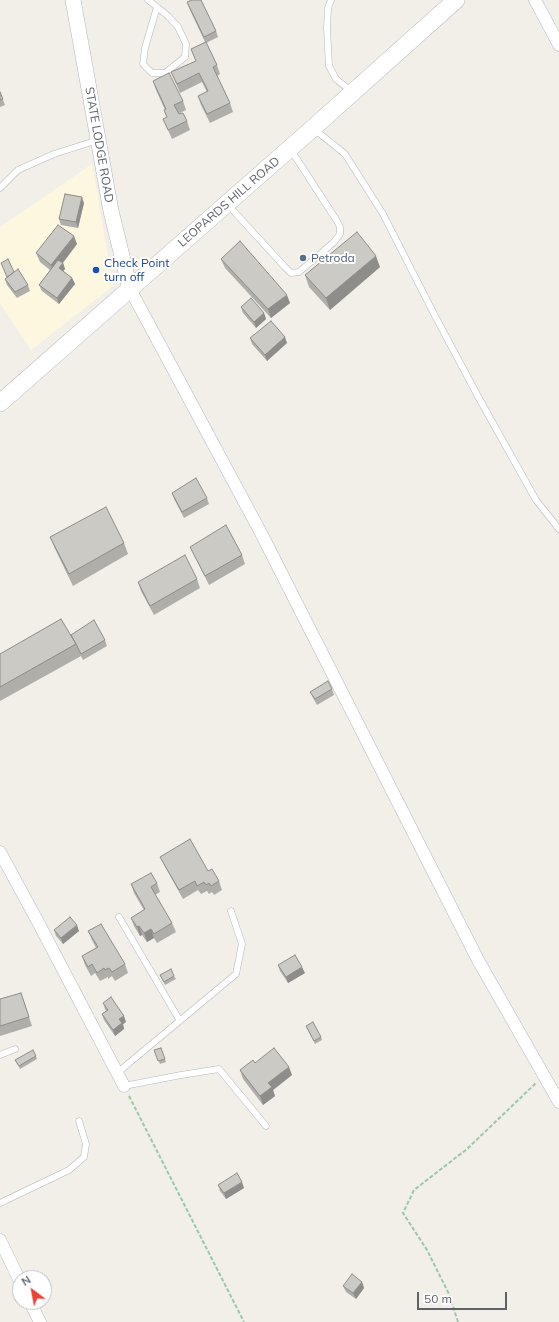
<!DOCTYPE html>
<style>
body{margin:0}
#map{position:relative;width:559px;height:1322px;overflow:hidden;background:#f1efe8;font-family:Mulish,sans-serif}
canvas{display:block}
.north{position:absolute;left:12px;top:1270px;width:40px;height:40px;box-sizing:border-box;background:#fff;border:1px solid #bfc1c3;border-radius:50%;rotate:328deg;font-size:11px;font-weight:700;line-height:16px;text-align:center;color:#5f6368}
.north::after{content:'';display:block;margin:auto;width:14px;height:18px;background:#ea4335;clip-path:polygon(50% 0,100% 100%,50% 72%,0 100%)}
.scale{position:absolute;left:417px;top:1292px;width:90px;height:18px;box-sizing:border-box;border:2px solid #5f6368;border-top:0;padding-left:5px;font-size:12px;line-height:14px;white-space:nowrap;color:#5f6368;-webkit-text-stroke:3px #fff;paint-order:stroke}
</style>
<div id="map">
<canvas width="559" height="1322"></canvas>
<div class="north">N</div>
<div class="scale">50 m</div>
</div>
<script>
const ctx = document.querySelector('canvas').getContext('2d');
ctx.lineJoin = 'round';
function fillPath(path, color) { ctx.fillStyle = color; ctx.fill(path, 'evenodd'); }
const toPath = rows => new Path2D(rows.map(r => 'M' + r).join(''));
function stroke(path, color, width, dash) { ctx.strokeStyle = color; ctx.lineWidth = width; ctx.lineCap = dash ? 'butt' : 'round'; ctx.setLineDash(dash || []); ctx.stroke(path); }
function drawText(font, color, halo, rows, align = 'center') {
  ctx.font = font + ' Mulish,sans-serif'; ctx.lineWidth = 4; ctx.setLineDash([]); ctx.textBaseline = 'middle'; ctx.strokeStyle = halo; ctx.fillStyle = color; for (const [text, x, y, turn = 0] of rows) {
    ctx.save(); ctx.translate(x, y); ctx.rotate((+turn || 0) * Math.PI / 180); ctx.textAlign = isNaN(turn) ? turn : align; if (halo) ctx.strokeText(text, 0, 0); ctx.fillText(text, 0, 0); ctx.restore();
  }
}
fillPath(toPath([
 [92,164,113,286,31,350,0,303,0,227]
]), '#fef7e0');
const service = toPath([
 [148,0,157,7,168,16,178,27,186,44,185,57,165,73,152,73,143,64,145,48,157,7],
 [331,0,328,8,327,29,329,66,336,79,351,91],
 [314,129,345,154,383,214,434,314,480,400,536,500,559,529],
 [0,188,18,170,54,154,98,140],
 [228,205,284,266,291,273,299,272,334,242,340,234,340,227,337,221,291,150],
 [119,917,180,1021],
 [0,1055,15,1049],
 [117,1073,236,974,242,944,231,911],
 [124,1086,181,1075,219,1069,266,1126],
 [0,1203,69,1170,84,1157,86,1144,79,1121]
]);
const minor = toPath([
 [535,0,559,45],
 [130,289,261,533,478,960,559,1102],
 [0,852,38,922,124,1086],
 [0,1240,20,1281],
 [30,1302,40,1322]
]);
const tertiary = toPath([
 [73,0,111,211,130,289]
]);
const secondary = toPath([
 [0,403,313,128,456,0]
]);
stroke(service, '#b5b8bc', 7);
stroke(minor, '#b5b8bc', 13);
stroke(tertiary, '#b5b8bc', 16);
stroke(secondary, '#b6babf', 18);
stroke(toPath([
 [129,1096,244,1322],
 [458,1322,449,1294,427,1250,403,1213,414,1190,467,1149,536,1083]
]), '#9cc7a9', 2, [4, 2]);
stroke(service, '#fff', 6);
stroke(minor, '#fff', 12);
stroke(tertiary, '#fff', 15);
stroke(secondary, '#fff', 17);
fillPath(toPath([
 [187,2,216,31,218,37,206,43,217,65,220,74,217,76,230,103,233,112,210,123,201,105,198,96,207,92,202,82,180,93,171,72,196,61,191,49,205,42,189,8],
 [153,81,183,101,186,110,178,114,187,121,190,130,172,139,167,128,163,119,167,118,164,110,165,110,156,90],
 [0,92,5,105,0,107],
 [84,203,78,228,61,225,59,219],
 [77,244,63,263,65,269,63,271,72,278,75,284,59,304,42,291,39,285,50,270,40,262,36,253],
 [221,259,290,303,271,318,225,268],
 [380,267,330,310,309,287,305,275],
 [14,272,28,285,30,291,17,298,7,285,5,279],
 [241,307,264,313,266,319,256,328,243,313],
 [250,338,287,343,267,361,252,344],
 [172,493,207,498,209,504,184,518,174,499],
 [50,537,124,543,128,554,73,586,55,549],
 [190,547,242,555,245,564,209,585],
 [197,579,200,588,154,615,141,591,138,582],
 [71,635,105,640,107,646,83,660,81,656,0,701,0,654],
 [332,689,334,695,317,705,313,698,310,692],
 [160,857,208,871,219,881,222,890,214,895,212,892,209,894,207,891,201,894,198,890,183,899,164,865],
 [157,883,160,892,155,895,172,923,176,932,157,943,154,938,147,942,142,935,140,936,134,926,131,918,144,910,134,893,131,884],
 [54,930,79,931,63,944,56,936],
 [88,931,125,964,128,973,115,981,112,976,108,979,108,977,100,981,95,973,91,976,85,965,82,956,96,948,92,940],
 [278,965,305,973,288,983,280,971],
 [160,975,174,976,176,979,165,985],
 [0,999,24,1002,32,1026,0,1036],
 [103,1003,126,1022,123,1024,124,1029,115,1036,104,1020,102,1014,106,1011,105,1009],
 [306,1026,321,1037,322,1040,315,1044],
 [161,1048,166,1062,160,1064,154,1050],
 [36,1056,37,1059,20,1069,15,1060],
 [255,1063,292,1075,273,1090,275,1096,263,1105,243,1079,240,1070],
 [218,1185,244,1188,226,1199,220,1191],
 [362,1282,364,1288,356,1299,346,1292,343,1286]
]), '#afaea9');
fillPath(toPath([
 [82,197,84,203,78,228,76,222],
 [74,236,77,244,54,274,51,265],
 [376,256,380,267,330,310,326,298],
 [63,263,65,269,61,274,59,268],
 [72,278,75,284,59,304,57,298],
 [287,295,290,303,271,318,268,309],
 [264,313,266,319,256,328,254,322],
 [285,337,287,343,267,361,265,355],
 [77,925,79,931,63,944,61,938],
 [139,926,142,935,140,936,137,927],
 [151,929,154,938,147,942,144,933],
 [302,967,305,973,288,983,286,977],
 [124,1016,126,1022,123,1024,124,1029,115,1036,113,1030,119,1019],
 [289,1067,292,1075,273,1090,275,1096,263,1105,260,1096,268,1083],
 [242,1182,244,1188,226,1199,224,1193],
 [362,1282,364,1288,356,1299,353,1293]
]), '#8f8d8a');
const building = toPath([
 [192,0,201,0,216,31,204,37,187,2,192,0],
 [206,42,217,65,213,67,230,103,207,114,198,96,208,91,199,73,177,84,171,72,196,61,191,49,206,42],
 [169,73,183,101,174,105,179,114,183,113,187,121,168,130,163,119,167,117,164,110,166,109,153,81,169,73],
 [0,92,3,99,0,100,0,92],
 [65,194,82,197,76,222,59,219,65,194],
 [58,225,74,236,51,265,36,253,58,225],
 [357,232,376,256,326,298,305,275,357,232],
 [240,241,287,295,268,309,221,259,240,241],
 [8,259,14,272,7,277,1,263,8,259],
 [58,260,63,263,59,268,72,278,57,298,39,285,58,260],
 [18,269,28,285,15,292,5,279,18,269],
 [251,298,264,313,254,322,241,307,251,298],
 [271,321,285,337,265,355,250,338,271,321],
 [196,478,207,498,182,512,172,493,196,478],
 [106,507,124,543,69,574,50,537,106,507],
 [226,525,242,555,205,576,190,547,226,525],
 [185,555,197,579,150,606,138,582,185,555],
 [61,619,76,644,0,687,0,654,61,619],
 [94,620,105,640,81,654,76,644,71,635,94,620],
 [328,681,332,689,315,699,310,692,328,681],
 [190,839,208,871,212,869,219,881,211,886,209,883,206,885,204,882,197,886,195,881,179,890,160,857,190,839],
 [151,873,157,883,151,887,172,923,154,934,151,929,144,933,139,926,137,927,131,918,145,909,131,884,151,873],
 [70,917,77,925,61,938,54,930,70,917],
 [101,924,125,964,112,972,109,968,105,970,104,968,97,973,92,964,88,967,82,956,98,947,88,931,101,924],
 [295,955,302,967,286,977,278,965,295,955],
 [171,969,174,976,164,982,160,975,171,969],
 [21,993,29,1017,0,1026,0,999,21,993],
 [111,997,124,1016,119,1019,122,1023,113,1030,102,1014,108,1010,103,1003,111,997],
 [313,1022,321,1037,314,1041,306,1026,313,1022],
 [161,1048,165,1059,158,1061,154,1050,161,1048],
 [274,1048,289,1067,268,1083,272,1087,260,1096,240,1070,253,1060,255,1063,274,1048],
 [33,1050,36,1056,19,1066,15,1060,33,1050],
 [237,1173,242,1182,224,1193,218,1185,237,1173],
 [352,1274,362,1282,353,1293,343,1286,352,1274]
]);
fillPath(building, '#cccac5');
stroke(building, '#8f8d8a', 1);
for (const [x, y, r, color] of [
 [303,258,4,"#5c6f8a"],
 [96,270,4,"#1a4fb4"]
]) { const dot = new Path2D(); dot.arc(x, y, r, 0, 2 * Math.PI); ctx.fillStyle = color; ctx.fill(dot); stroke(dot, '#fff', 1.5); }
drawText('12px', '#5f6368', '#fff', [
 ["STATE LODGE ROAD",99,145,80],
 ["LEOPARDS HILL ROAD",229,202,-41]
]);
drawText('12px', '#4e5e75', '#fff', [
 ["Petroda",311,258]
], 'left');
drawText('12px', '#164399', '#fff', [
 ["Check Point",104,263],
 ["turn off",104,277]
], 'left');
</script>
